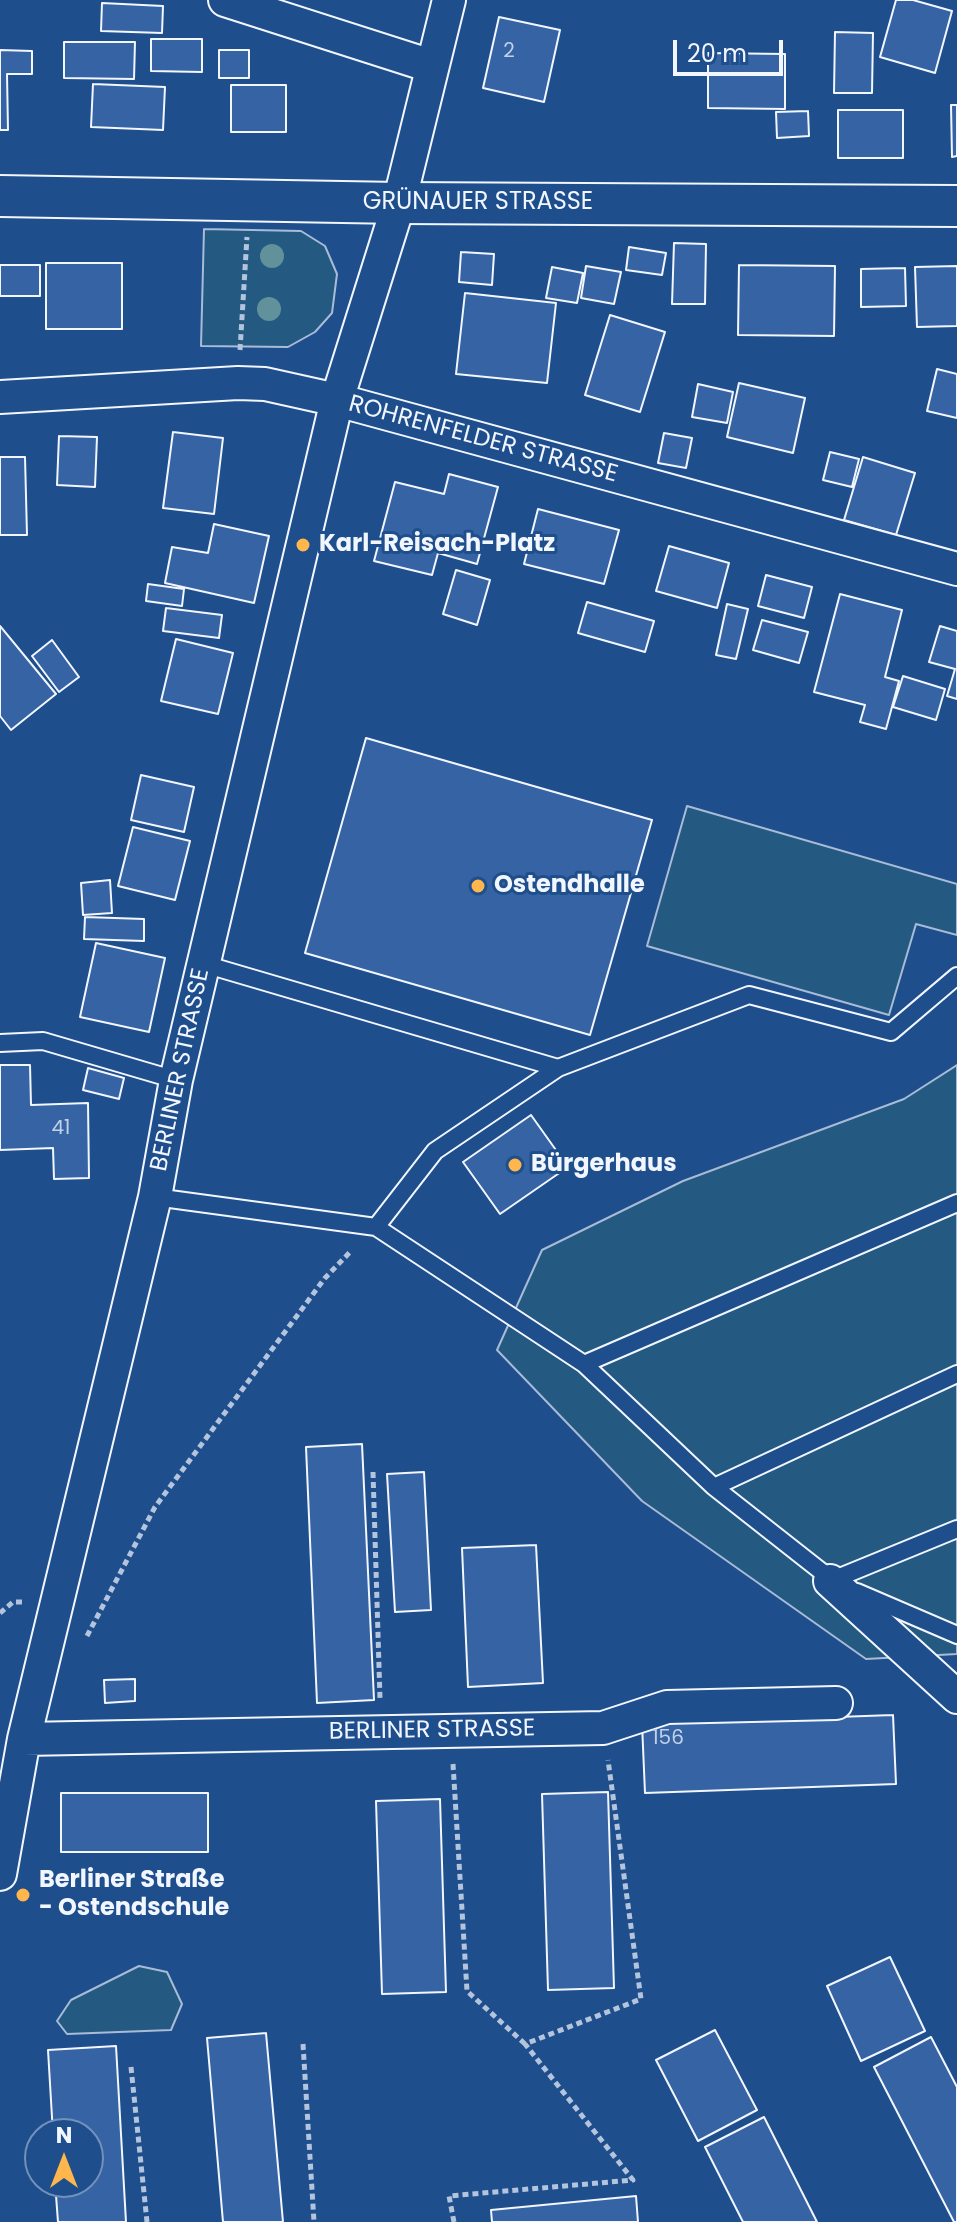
<!DOCTYPE html>
<meta charset="utf-8">
<style>
body{margin:0}
#map{position:relative;width:957px;height:2222px;overflow:hidden;background:#1f4e8c;font-family:Poppins,sans-serif}
canvas{display:block}
.north{position:absolute;left:24px;top:2118px;width:80px;height:80px;box-sizing:border-box;background:#1f4e8c;border:2px solid #7391ba;border-radius:50%;rotate:0deg;font-size:22px;font-weight:700;line-height:32px;text-align:center;color:#f2f6ff}
.north::after{content:'';display:block;margin:auto;width:28px;height:36px;background:#ffb74d;clip-path:polygon(50% 0,100% 100%,50% 72%,0 100%)}
.scale{position:absolute;left:673px;top:40px;width:110px;height:36px;box-sizing:border-box;border:4px solid #f2f6ff;border-top:0;padding-left:10px;font-size:24px;line-height:28px;white-space:nowrap;color:#f2f6ff;-webkit-text-stroke:6px #1f4e8c;paint-order:stroke}
</style>
<div id="map">
<canvas width="957" height="2222"></canvas>
<div class="north">N</div>
<div class="scale">20 m</div>
</div>
<script>
const ctx = document.querySelector('canvas').getContext('2d');
ctx.lineJoin = 'round';
function fillPath(path, color) { ctx.fillStyle = color; ctx.fill(path, 'evenodd'); }
const toPath = rows => new Path2D(rows.map(r => 'M' + r).join(''));
function stroke(path, color, width, dash) { ctx.strokeStyle = color; ctx.lineWidth = width; ctx.lineCap = dash ? 'butt' : 'round'; ctx.setLineDash(dash || []); ctx.stroke(path); }
function drawText(font, color, halo, rows, align = 'center') {
  ctx.font = font + ' Poppins,sans-serif'; ctx.lineWidth = 6; ctx.setLineDash([]); ctx.textBaseline = 'middle'; ctx.strokeStyle = halo; ctx.fillStyle = color; for (const [text, x, y, turn = 0] of rows) {
    ctx.save(); ctx.translate(x, y); ctx.rotate((+turn || 0) * Math.PI / 180); ctx.textAlign = isNaN(turn) ? turn : align; if (halo) ctx.strokeText(text, 0, 0); ctx.fillText(text, 0, 0); ctx.restore();
  }
}
const green = toPath([
 [204,229,301,231,325,246,337,274,332,313,315,332,288,347,201,346,204,229],
 [687,806,957,884,957,935,916,924,889,1015,647,946,687,806],
 [957,1065,957,1654,866,1659,642,1501,497,1350,542,1250,683,1181,904,1099,957,1065],
 [139,1966,167,1972,182,2004,171,2030,67,2034,57,2021,71,2000,139,1966]
]);
fillPath(green, '#245a82');
stroke(green, '#a8bbd7', 2);
const building = toPath([
 [896,0,913,0,952,11,935,73,880,57,896,0],
 [102,3,163,6,162,33,101,31,102,3],
 [499,17,560,30,544,102,483,88,499,17],
 [835,32,873,33,872,93,834,93,835,32],
 [151,39,202,39,202,72,151,71,151,39],
 [64,42,135,42,134,79,64,78,64,42],
 [0,50,32,51,32,74,7,74,8,130,0,130,0,50],
 [219,50,249,50,249,78,219,78,219,50],
 [708,53,785,54,785,109,708,108,708,53],
 [93,84,165,87,163,130,91,127,93,84],
 [231,85,286,85,286,132,231,132,231,85],
 [951,105,957,105,957,156,952,157,951,105],
 [838,110,903,110,903,158,838,158,838,110],
 [808,111,809,136,777,138,776,112,808,111],
 [674,243,706,244,705,304,672,304,674,243],
 [629,247,666,253,662,275,626,270,629,247],
 [461,252,494,254,492,285,459,282,461,252],
 [46,263,122,263,122,329,46,329,46,263],
 [0,265,40,265,40,296,0,296,0,265],
 [739,265,835,266,834,336,738,335,739,265],
 [586,266,621,272,614,304,581,298,586,266],
 [957,266,957,326,917,327,915,267,957,266],
 [552,267,583,273,577,303,546,298,552,267],
 [905,268,906,306,861,307,861,269,905,268],
 [465,293,556,303,547,383,456,374,465,293],
 [610,315,665,332,640,412,585,395,610,315],
 [937,369,957,374,957,418,927,411,937,369],
 [739,383,805,398,793,453,727,437,739,383],
 [698,384,733,392,727,423,692,417,698,384],
 [173,432,223,438,214,514,163,508,173,432],
 [664,433,692,438,686,468,658,463,664,433],
 [59,436,97,437,95,487,57,485,59,436],
 [830,452,859,459,852,487,823,480,830,452],
 [0,457,25,457,27,535,0,535,0,457],
 [863,457,915,473,896,535,844,520,863,457],
 [449,474,498,487,477,564,438,553,432,575,374,561,395,482,444,494,449,474],
 [538,509,619,530,604,584,524,564,538,509],
 [214,524,269,536,254,603,165,583,172,547,208,553,214,524],
 [669,546,729,563,717,608,656,591,669,546],
 [456,570,490,580,477,625,443,614,456,570],
 [766,575,812,587,804,618,758,606,766,575],
 [148,584,184,589,182,606,146,601,148,584],
 [840,594,902,610,885,677,899,681,886,729,860,722,865,705,814,692,840,594],
 [587,602,654,621,645,652,578,633,587,602],
 [727,604,748,609,736,659,716,655,727,604],
 [166,608,222,615,219,638,163,631,166,608],
 [762,620,808,632,799,663,753,650,762,620],
 [0,626,56,694,11,730,0,716,0,626],
 [940,626,957,631,957,699,947,696,955,669,929,662,940,626],
 [176,639,233,653,218,714,161,701,176,639],
 [52,640,79,677,59,692,32,656,52,640],
 [903,676,945,689,936,720,893,707,903,676],
 [366,738,652,820,590,1035,305,953,366,738],
 [141,775,194,787,184,832,131,820,141,775],
 [133,827,190,841,175,900,118,886,133,827],
 [110,880,112,913,83,915,81,883,110,880],
 [85,917,144,919,144,941,84,939,85,917],
 [96,943,165,958,149,1032,80,1017,96,943],
 [0,1065,30,1065,31,1105,88,1103,89,1178,54,1179,53,1148,0,1150,0,1065],
 [88,1068,124,1078,119,1099,83,1090,88,1068],
 [531,1115,568,1167,500,1214,463,1162,531,1115],
 [362,1444,374,1700,317,1703,306,1447,362,1444],
 [424,1472,431,1610,395,1612,387,1474,424,1472],
 [536,1545,543,1683,468,1687,462,1548,536,1545],
 [135,1679,135,1701,105,1703,104,1680,135,1679],
 [893,1715,896,1784,645,1793,642,1724,893,1715],
 [608,1792,614,1988,548,1990,542,1794,608,1792],
 [61,1793,208,1793,208,1852,61,1852,61,1793],
 [440,1799,446,1992,382,1994,376,1801,440,1799],
 [890,1957,925,2031,861,2061,827,1986,890,1957],
 [715,2030,757,2110,698,2141,656,2060,715,2030],
 [266,2033,283,2222,223,2222,207,2038,266,2033],
 [931,2037,957,2087,957,2222,954,2222,874,2067,931,2037],
 [116,2046,126,2222,58,2222,55,2182,88,2182,88,2134,53,2134,48,2050,116,2046],
 [764,2117,817,2222,743,2222,705,2147,764,2117],
 [636,2196,638,2222,492,2222,491,2210,636,2196]
]);
fillPath(building, '#3563a3');
stroke(building, '#f2f6ff', 2);
const service = toPath([
 [204,964,558,1068],
 [0,1043,43,1041,176,1080],
 [155,1197,376,1227,584,1364,714,1487,836,1583],
 [376,1227,435,1151,558,1068,749,995,891,1032,957,976],
 [584,1364,957,1203],
 [714,1487,957,1374],
 [830,1581,957,1529],
 [857,1592,957,1635]
]);
const minor = toPath([
 [225,0,431,66],
 [0,397,238,383,265,384,337,400,957,569],
 [830,1581,957,1697],
 [24,1739,603,1728,667,1707,836,1703],
 [0,1874,24,1739,155,1197,176,1080,337,400,399,203,449,0]
]);
const tertiary = toPath([
 [0,196,399,203,957,206]
]);
stroke(service, '#f2f6ff', 20);
stroke(minor, '#f2f6ff', 36);
stroke(tertiary, '#f2f6ff', 44);
stroke(toPath([
 [240,350,247,237],
 [373,1472,380,1699],
 [0,1613,13,1602,23,1602],
 [87,1636,155,1507,325,1278,352,1250],
 [453,1764,467,1991,525,2044],
 [303,2044,314,2222],
 [131,2067,147,2222],
 [454,2222,449,2196,633,2180,525,2044,641,1999,608,1760]
]), '#b3c4dc', 5, [6, 4]);
stroke(service, '#1f4e8c', 16);
stroke(minor, '#1f4e8c', 32);
stroke(tertiary, '#1f4e8c', 40);
ctx.fillStyle = '#61919a';
for (const [x, y] of [
 [272,256],
 [269,309]
]) { ctx.beginPath(); ctx.arc(x, y, 12, 0, 2 * Math.PI); ctx.fill(); }
for (const [x, y, r, color] of [
 [303,545,8,"#ffb74d"],
 [478,886,8,"#ffb74d"],
 [515,1165,8,"#ffb74d"],
 [23,1895,8,"#ffb74d"]
]) { const dot = new Path2D(); dot.arc(x, y, r, 0, 2 * Math.PI); ctx.fillStyle = color; ctx.fill(dot); stroke(dot, '#1f4e8c', 3); }
drawText('20px', '#c3d1e8', null, [
 ["2",509,52],
 ["41",61,1129],
 ["156",668,1739]
]);
drawText('24px', '#f2f6ff', '#1f4e8c', [
 ["GRÜNAUER STRASSE",478,203],
 ["ROHRENFELDER STRASSE",483,440,15],
 ["BERLINER STRASSE",181,1070,-78],
 ["BERLINER STRASSE",432,1731,-1]
]);
drawText('bold 24px', '#f2f6ff', '#1f4e8c', [
 ["Karl-Reisach-Platz",319,545],
 ["Ostendhalle",494,886],
 ["Bürgerhaus",531,1165],
 ["Berliner Straße",39,1881],
 ["- Ostendschule",39,1909]
], 'left');
</script>
